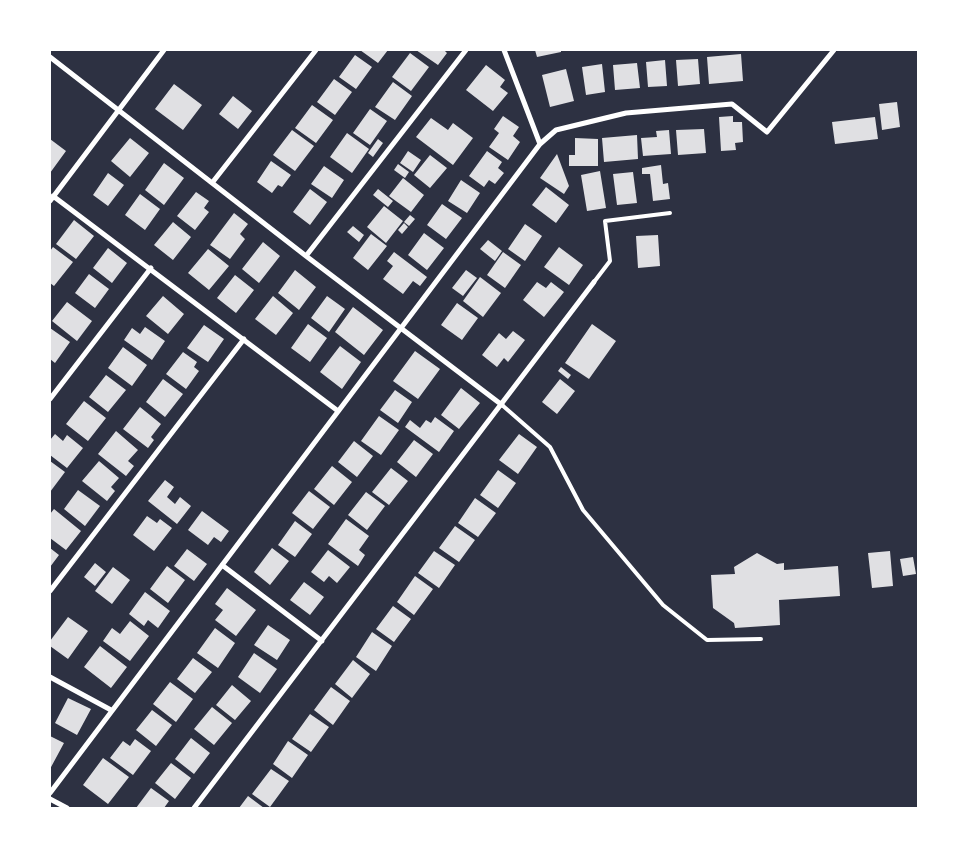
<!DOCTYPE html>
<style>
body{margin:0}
#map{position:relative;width:968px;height:858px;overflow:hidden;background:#2d3142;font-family:"Space Grotesk",sans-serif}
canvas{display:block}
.frame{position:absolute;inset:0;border:51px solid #fff;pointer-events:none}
</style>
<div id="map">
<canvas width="968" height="858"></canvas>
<div class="frame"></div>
</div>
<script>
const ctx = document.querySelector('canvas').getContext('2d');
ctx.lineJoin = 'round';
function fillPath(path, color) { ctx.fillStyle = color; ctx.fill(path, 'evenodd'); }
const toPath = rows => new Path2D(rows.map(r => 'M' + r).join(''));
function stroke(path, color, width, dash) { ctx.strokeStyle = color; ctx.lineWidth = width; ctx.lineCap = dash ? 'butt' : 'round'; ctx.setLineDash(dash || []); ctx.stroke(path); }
fillPath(toPath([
 [360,50,388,50,378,63],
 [416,50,444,50,447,53,438,65],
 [535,50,561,50,561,52,537,57],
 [410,53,429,67,411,91,392,77],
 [741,54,743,81,709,84,707,57],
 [355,55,372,67,356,89,339,77],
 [698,59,700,84,678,86,676,60],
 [665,60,667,86,648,87,646,62],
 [637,63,640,88,615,90,613,65],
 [602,64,605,92,586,95,582,67],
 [486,65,505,80,500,87,508,93,493,111,466,90],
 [566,69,574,101,550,107,542,75],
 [334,79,352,92,335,115,317,102],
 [393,82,412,96,395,120,375,107],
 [174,84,202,105,183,130,155,109],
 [233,96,252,111,238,129,219,114],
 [897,102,900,127,882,130,879,104],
 [312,105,333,120,316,143,295,128],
 [370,109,387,121,370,145,353,133],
 [503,116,519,127,513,136,520,142,508,160,489,147,499,133,494,129],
 [733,116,733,122,742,122,743,142,735,143,736,150,721,151,719,117],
 [875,117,878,139,835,144,832,122],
 [431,118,448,130,453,123,473,138,453,165,416,137],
 [704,129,706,153,678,155,676,130],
 [292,130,314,146,295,171,273,155],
 [669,130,671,154,643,156,641,138,657,137,656,131],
 [347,133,369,149,352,173,330,157],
 [637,135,638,159,604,162,602,138],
 [130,138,149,153,130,177,111,161],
 [575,138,598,139,598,166,569,166,569,155,575,155],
 [50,139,66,151,50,173],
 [378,139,383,143,373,157,368,153],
 [408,151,421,160,413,172,400,163],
 [487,151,502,162,498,168,504,173,495,184,489,180,484,187,469,176],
 [557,154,569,186,564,194,540,178],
 [430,155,447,168,430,188,414,175],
 [271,161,291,175,282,187,278,185,272,193,257,182],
 [164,163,184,178,164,205,145,190],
 [398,164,409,172,405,178,394,170],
 [661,165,663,184,668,183,670,199,653,201,650,174,642,174,642,168],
 [324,166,344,180,332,198,311,184],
 [600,171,606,208,587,211,581,175],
 [633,172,637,203,617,205,613,174],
 [108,173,124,185,108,206,93,195],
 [403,178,424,195,411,212,389,196],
 [461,180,480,193,467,213,448,201],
 [546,187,569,205,556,223,532,205],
 [310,189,327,202,310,225,293,212],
 [378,189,393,201,388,207,373,195],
 [196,192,209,201,204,208,209,212,195,230,177,216],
 [140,194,160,209,145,230,125,215],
 [442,204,462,218,446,239,427,225],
 [384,206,403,221,386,243,367,227],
 [234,213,248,224,240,234,245,239,230,259,210,245],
 [410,215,415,219,409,226,404,222],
 [74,220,94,236,76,259,56,244],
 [173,222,191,237,173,260,154,245],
 [404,223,408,227,402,234,398,230],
 [525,224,542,236,525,261,508,249],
 [353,226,364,235,359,242,347,232],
 [424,233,444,248,427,270,408,255],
 [371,234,387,246,368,270,353,258],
 [658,235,660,266,638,268,636,236],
 [488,240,502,251,495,261,480,249],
 [263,242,280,256,259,283,242,269],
 [53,247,73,262,54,286,50,283,50,251],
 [559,247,583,265,569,285,544,267],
 [108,248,127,263,112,283,93,268],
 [208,249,229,266,209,290,188,273],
 [394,252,427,277,420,286,413,281,403,294,383,279,393,266,387,261],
 [503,252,521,265,505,288,487,275],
 [295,270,316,287,299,310,278,293],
 [466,270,477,278,463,296,452,288],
 [89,274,109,289,95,308,75,293],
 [235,275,254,290,236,313,217,298],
 [480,277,501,293,483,317,463,301],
 [537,282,546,288,551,282,564,292,544,317,523,300],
 [163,296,184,314,168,334,146,316],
 [273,296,293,313,276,335,255,319],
 [327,296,345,309,329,332,311,318],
 [67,302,92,321,77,341,52,321],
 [457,303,478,318,462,340,441,325],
 [353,307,383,330,364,355,335,332],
 [308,324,327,338,310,362,291,348],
 [592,324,616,341,589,379,565,363],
 [204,325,224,339,208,362,187,348],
 [145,327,165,341,152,360,124,340,132,328,140,334],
 [50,328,70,342,55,363,50,359],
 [513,331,525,340,508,362,504,358,497,367,482,355,499,333,506,339],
 [340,346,361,362,342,389,320,372],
 [123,347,147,365,132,386,108,368],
 [415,351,440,369,418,399,393,381],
 [183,352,197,362,194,367,199,371,186,389,166,374],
 [561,367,571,375,568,379,558,371],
 [106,375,126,390,108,412,89,397],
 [163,379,183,394,165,417,146,402],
 [560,379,575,391,557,414,542,402],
 [461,388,480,403,459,429,441,415],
 [395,390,412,402,398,423,380,410],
 [84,401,106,418,88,441,66,424],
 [140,407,161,424,151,437,154,440,148,448,123,429],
 [379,416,399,430,381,455,361,441],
 [435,417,454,431,439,452,405,427,410,420,420,428,426,420,431,423],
 [116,431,138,450,128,461,134,466,126,476,98,454],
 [55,434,63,441,67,435,83,448,67,468,50,455,50,440],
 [519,434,537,447,518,474,499,460],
 [414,440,433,454,416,477,397,462],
 [354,441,373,456,357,477,338,462],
 [50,461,65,472,50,492],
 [99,461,119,478,111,487,115,491,107,501,82,481],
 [332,466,352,482,334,505,314,489],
 [391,468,408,481,389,505,372,492],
 [498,470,516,483,498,508,480,495],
 [165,480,174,487,167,497,175,504,180,497,191,506,177,524,148,501],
 [78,490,100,506,85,526,64,509],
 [309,491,330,507,313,529,292,513],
 [366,492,385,506,367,530,348,515],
 [475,498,496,513,478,537,458,523],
 [54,509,81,531,66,550,50,538,50,514],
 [202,511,229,531,221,542,214,537,208,545,188,530],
 [147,516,157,523,160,519,172,528,154,551,133,535],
 [346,519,369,536,359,550,365,555,358,566,328,544],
 [295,521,312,534,295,557,278,545],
 [455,526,475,540,459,562,439,548],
 [50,548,59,555,50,567],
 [272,548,289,561,270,585,254,572],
 [187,549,207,564,194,581,174,566],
 [328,550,350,567,337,583,329,576,324,582,311,572],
 [434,551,455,565,439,588,418,573],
 [890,551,893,586,872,588,868,553],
 [757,553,777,564,784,563,784,570,838,566,840,596,779,600,780,625,735,628,734,623,713,608,711,575,735,574,734,567],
 [913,557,916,574,903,576,900,559],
 [95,563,106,572,95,586,84,577],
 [167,566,185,580,168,603,150,589],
 [113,567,130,580,112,604,95,591],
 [415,576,433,589,414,615,397,602],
 [304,582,324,597,310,615,290,600],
 [227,588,256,610,236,636,215,620,223,610,215,604],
 [145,592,170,611,158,628,148,620,144,626,129,614],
 [393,606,411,619,394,642,376,629],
 [68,617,88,631,68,659,50,646,50,641],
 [130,621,149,636,130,661,103,641,112,628,120,634],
 [268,625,290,640,277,660,254,645],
 [215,628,235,643,218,668,197,653],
 [372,632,392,646,376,671,356,657],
 [100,646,127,667,111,688,84,667],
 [254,653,277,669,260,693,238,677],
 [193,658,212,672,195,693,177,679],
 [353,660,370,674,352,698,335,684],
 [170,682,193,699,176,722,153,704],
 [232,685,251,701,235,720,216,705],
 [331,687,350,701,333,725,314,710],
 [68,698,91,709,77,735,55,723],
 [212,707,232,723,214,745,194,729],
 [152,710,172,725,156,746,136,730],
 [310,714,329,727,311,752,292,739],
 [50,736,64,743,50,769],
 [191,738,210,753,194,774,175,759],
 [135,739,151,751,133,775,110,758,123,741,130,746],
 [288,741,308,755,292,778,273,764],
 [103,758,129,777,108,804,83,785],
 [171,763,191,778,175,799,155,783],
 [271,769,289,781,270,807,252,794],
 [151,788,169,801,164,808,136,808],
 [248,796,264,808,239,808]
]), '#e0e0e3');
stroke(toPath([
 [594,282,610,261,605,221,670,213],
 [502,405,550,447,583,510,663,605,707,640,761,639]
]), '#fff', 4);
stroke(toPath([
 [504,50,540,144],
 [50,57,306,256,502,405],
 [212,183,316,50],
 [53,196,338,411],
 [50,201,164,50],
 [306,256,466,50],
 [50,399,151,268],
 [222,565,322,641],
 [50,591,244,339],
 [50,677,111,710],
 [50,793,540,144,556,130,626,113,732,104,767,132,834,50],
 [50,799,67,808],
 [194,808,594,282]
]), '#fff', 5);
</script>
